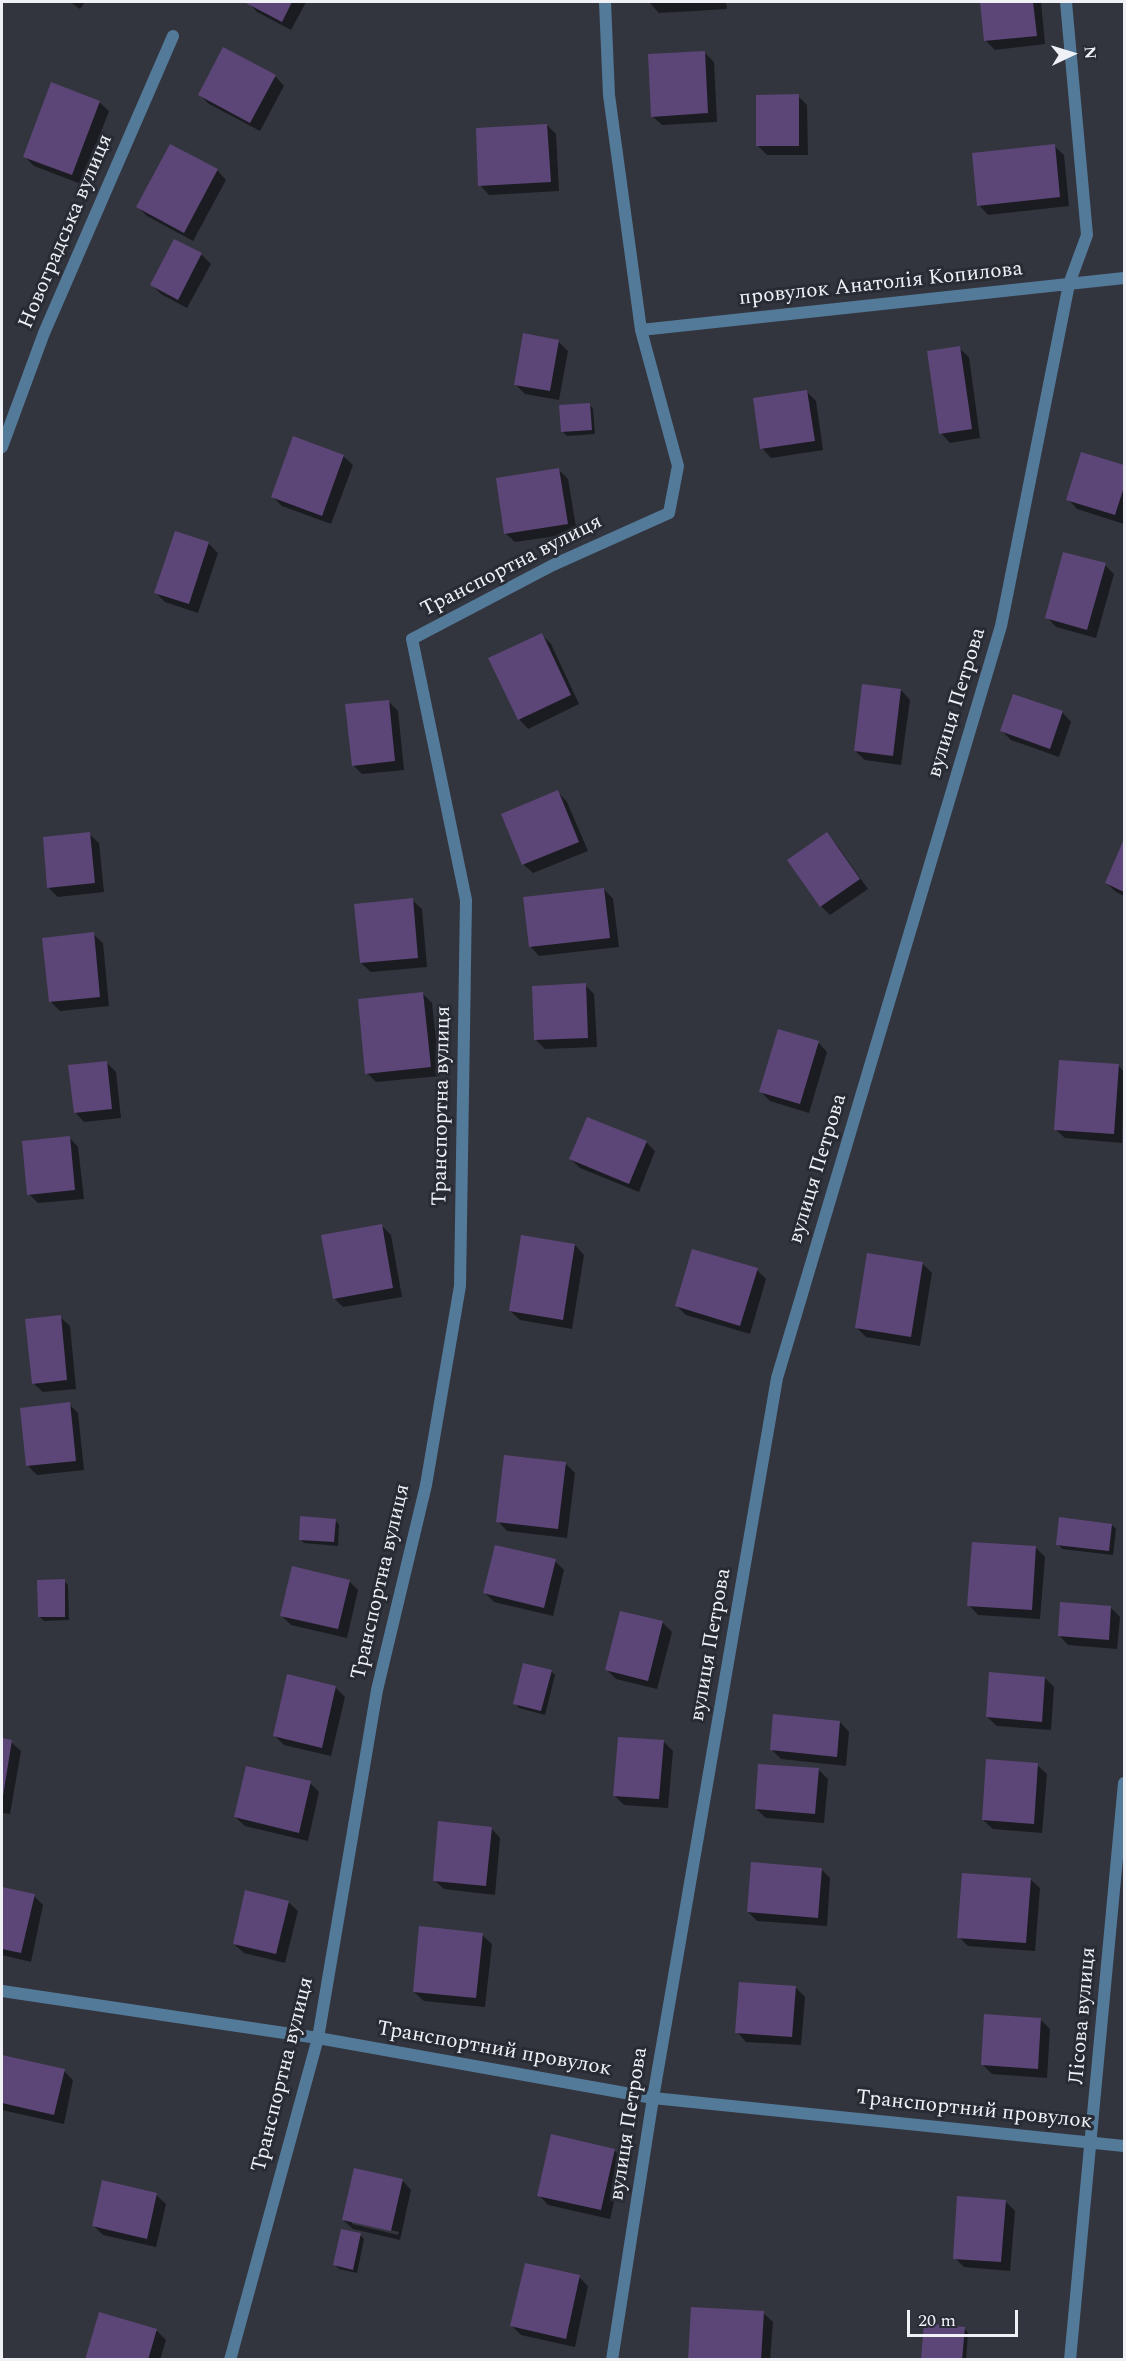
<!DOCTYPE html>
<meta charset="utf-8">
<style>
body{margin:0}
#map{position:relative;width:1126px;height:2361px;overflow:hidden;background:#33353e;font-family:Spectral,serif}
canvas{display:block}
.frame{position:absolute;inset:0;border:3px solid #eff1f7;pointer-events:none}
.north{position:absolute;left:1042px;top:24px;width:60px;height:60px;-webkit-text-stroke:4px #292b34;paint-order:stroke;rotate:86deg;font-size:16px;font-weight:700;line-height:24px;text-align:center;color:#eff1f7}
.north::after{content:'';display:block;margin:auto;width:21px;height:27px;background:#eff1f7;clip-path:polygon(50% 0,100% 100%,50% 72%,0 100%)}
.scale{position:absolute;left:907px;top:2310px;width:111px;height:27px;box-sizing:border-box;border:3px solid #eff1f7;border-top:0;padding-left:8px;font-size:18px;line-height:21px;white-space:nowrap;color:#eff1f7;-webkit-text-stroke:4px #292b34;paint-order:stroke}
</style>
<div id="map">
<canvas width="1126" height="2361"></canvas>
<div class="frame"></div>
<div class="north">N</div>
<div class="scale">20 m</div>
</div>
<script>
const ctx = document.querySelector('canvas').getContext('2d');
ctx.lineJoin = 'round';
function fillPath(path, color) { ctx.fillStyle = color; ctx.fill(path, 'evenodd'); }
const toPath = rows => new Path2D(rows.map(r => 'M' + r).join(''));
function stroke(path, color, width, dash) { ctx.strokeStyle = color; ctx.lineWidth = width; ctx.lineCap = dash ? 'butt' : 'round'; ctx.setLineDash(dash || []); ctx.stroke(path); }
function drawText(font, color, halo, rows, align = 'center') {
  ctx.font = font + ' Spectral,serif'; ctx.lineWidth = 6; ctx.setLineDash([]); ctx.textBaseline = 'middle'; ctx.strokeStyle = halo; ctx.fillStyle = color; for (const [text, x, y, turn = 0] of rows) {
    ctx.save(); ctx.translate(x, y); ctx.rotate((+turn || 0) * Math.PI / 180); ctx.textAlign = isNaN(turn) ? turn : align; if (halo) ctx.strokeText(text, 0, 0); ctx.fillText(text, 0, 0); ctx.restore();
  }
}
fillPath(toPath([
 [70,2,85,2,80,9],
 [248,2,306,2,291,30,257,12],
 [649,2,726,2,727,9,659,13],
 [981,2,1041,2,1045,44,995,50,985,40],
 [224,49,275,76,284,86,260,131,209,104,199,94],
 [704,52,714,62,717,122,662,125,652,116],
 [798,96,807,105,808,155,767,155,758,146],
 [99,102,109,111,81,184,34,166,25,157],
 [547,125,556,134,559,191,489,195,480,185],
 [1054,146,1064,155,1069,206,988,215,979,205],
 [217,170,226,180,193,241,147,216,138,207],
 [175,241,202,255,211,264,187,308,161,294,152,285],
 [558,341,568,351,559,400,525,394,516,385],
 [959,348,969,357,980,438,950,443,941,433],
 [807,392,816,401,823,450,771,458,762,448],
 [589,404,593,409,595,434,567,436,563,432],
 [1082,454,1124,467,1124,524,1077,509,1068,499],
 [343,456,353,465,331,524,282,506,273,497],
 [559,470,568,479,577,533,515,542,505,533],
 [208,543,218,553,198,613,165,602,156,593],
 [1105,565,1114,574,1096,638,1056,627,1047,617],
 [542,635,551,644,579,704,528,729,519,719],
 [901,690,910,700,901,765,865,760,855,751],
 [389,702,398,711,404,770,362,774,353,765],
 [1062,712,1071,722,1059,757,1011,740,1002,731],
 [558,792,567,802,588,851,533,873,523,864],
 [89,834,99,843,104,892,58,897,49,888],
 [827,834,836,844,868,889,830,915,821,906],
 [1124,843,1124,896,1116,892,1106,883],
 [604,889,613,899,619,947,539,956,530,946],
 [412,900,422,909,427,967,371,972,361,963],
 [93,934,103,943,109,1006,60,1011,51,1002],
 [585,985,594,994,597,1047,545,1049,536,1040],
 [423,994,432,1003,440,1076,376,1082,367,1073],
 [818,1042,827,1052,809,1113,770,1101,761,1092],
 [107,1063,116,1072,121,1118,84,1122,75,1112],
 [1118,1065,1124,1072,1122,1143,1065,1138,1055,1129],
 [69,1137,78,1147,84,1199,38,1203,29,1194],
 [646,1142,655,1151,639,1192,580,1168,571,1159],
 [382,1226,391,1235,402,1297,343,1307,334,1298],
 [575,1245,584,1255,572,1329,520,1320,510,1311],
 [922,1263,932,1273,920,1346,866,1337,857,1328],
 [757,1270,766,1279,750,1334,686,1315,677,1306],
 [60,1317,70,1326,76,1389,43,1392,33,1383],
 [69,1404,78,1413,84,1470,37,1475,28,1466],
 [566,1464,575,1473,567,1538,507,1531,498,1521],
 [335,1520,339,1525,338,1546,304,1543,300,1539],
 [1112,1525,1116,1529,1113,1555,1062,1549,1058,1544],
 [1036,1548,1045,1557,1040,1619,978,1615,969,1605],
 [555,1561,564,1570,553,1616,494,1602,485,1593],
 [64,1581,68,1585,69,1620,44,1621,40,1617],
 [349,1581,358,1590,347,1638,291,1625,282,1616],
 [1111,1608,1120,1617,1117,1649,1068,1645,1059,1635],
 [662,1622,672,1632,657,1689,616,1679,607,1670],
 [551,1671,555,1675,545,1715,519,1708,515,1703],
 [1045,1678,1054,1687,1051,1730,997,1726,987,1717],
 [335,1687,345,1697,331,1756,284,1745,274,1735],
 [840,1722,849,1732,846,1766,781,1759,772,1750],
 [2,1740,11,1742,21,1751,10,1814,2,1813],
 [663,1741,673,1751,668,1808,624,1805,615,1796],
 [1037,1765,1047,1774,1042,1833,993,1829,983,1820],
 [818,1769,828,1779,824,1823,766,1818,756,1809],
 [310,1783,319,1792,308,1841,245,1826,235,1817],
 [491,1828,500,1838,495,1895,444,1889,434,1880],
 [821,1869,830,1878,827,1926,757,1921,748,1912],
 [1030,1879,1040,1888,1035,1951,968,1946,959,1937],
 [2,1888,34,1896,43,1905,31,1962,2,1955],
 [288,1902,298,1911,285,1963,244,1953,234,1944],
 [482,1935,492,1944,485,2007,424,2001,414,1992],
 [796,1988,805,1997,801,2045,746,2042,737,2032],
 [1041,2020,1050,2029,1047,2078,992,2074,982,2064],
 [2,2057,64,2071,73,2080,64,2124,2,2110],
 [614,2150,624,2160,610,2219,548,2205,539,2195],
 [402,2180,411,2190,400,2240,353,2229,343,2220],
 [352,2221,399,2232,398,2235,352,2224],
 [156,2195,166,2204,156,2247,103,2235,94,2226],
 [1005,2201,1015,2211,1010,2271,964,2267,955,2258],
 [360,2235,364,2239,357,2273,339,2269,335,2265],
 [579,2277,588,2286,575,2347,521,2335,512,2326],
 [763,2313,773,2322,770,2360,689,2360],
 [100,2314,157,2331,166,2340,160,2360,87,2360],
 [964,2328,968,2333,966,2360,923,2358]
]), '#0007');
fillPath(toPath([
 [244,2,292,2,282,22],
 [980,2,1033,2,1037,36,984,41],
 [223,47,276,75,250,123,198,95],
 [705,51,708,113,651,117,648,54],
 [51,82,100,101,72,175,23,157],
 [799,94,799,146,756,146,756,95],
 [547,124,551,182,478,186,476,128],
 [170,144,218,169,184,233,136,207],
 [1055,144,1060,197,977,206,972,153],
 [174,239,202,253,178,300,150,285],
 [523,333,559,340,550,391,514,385],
 [960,346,972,429,939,434,927,351],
 [807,390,815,441,760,449,753,398],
 [590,403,592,430,561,432,559,405],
 [293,436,344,455,322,516,271,497],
 [1081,452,1124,465,1124,487,1115,515,1066,500],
 [559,468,568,524,504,534,496,478],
 [175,531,209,542,189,604,154,593],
 [1063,552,1106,563,1087,630,1045,618],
 [542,633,571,695,518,720,488,658],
 [862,684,901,689,893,756,854,751],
 [1013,694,1063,711,1050,749,1000,731],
 [389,700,395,761,352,766,345,704],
 [558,790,579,842,522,865,501,814],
 [90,832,95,883,47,888,43,837],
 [827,832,860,879,820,907,787,860],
 [1124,839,1124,892,1105,883],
 [604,888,610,938,529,947,523,897],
 [413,898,418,958,360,963,354,904],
 [94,932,100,997,49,1002,42,938],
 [586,983,588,1038,534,1040,532,986],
 [423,992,431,1067,365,1074,358,999],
 [778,1029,819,1041,800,1104,759,1092],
 [1059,1060,1119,1064,1114,1134,1054,1130],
 [107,1061,112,1109,74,1113,68,1065],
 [587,1117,647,1141,629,1184,569,1159],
 [70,1136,75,1190,27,1195,22,1141],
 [382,1224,393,1288,333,1299,321,1235],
 [521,1235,575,1244,563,1320,509,1311],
 [692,1249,758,1268,740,1326,675,1306],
 [867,1253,923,1262,911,1337,855,1328],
 [61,1315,67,1380,32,1384,25,1319],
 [70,1402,76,1461,26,1466,20,1408],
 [504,1455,566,1462,558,1529,496,1522],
 [300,1516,336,1519,334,1542,299,1540],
 [1059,1517,1112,1524,1109,1551,1056,1545],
 [972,1542,1036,1546,1032,1610,967,1606],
 [495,1545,556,1559,544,1608,483,1593],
 [292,1566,350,1580,338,1629,280,1616],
 [65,1579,65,1617,38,1617,37,1580],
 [1060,1602,1111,1606,1109,1640,1058,1636],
 [620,1611,663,1621,648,1681,605,1670],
 [523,1663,552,1670,541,1711,513,1704],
 [989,1672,1045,1677,1042,1722,986,1717],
 [287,1674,336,1686,322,1748,273,1736],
 [773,1714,840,1721,837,1757,770,1750],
 [618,1737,664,1740,659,1799,613,1796],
 [2,1738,12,1740,3,1796,2,1796],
 [986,1759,1038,1763,1034,1824,982,1820],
 [758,1764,819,1768,815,1814,755,1809],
 [246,1766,311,1781,299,1833,234,1817],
 [438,1821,492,1827,486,1886,433,1881],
 [751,1862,822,1868,818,1918,747,1912],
 [962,1873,1031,1878,1026,1943,957,1938],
 [2,1887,35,1894,21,1953,2,1949],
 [245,1890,289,1901,276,1954,233,1944],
 [419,1926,483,1933,476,1998,413,1992],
 [739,1982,796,1986,792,2037,735,2033],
 [984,2014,1041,2018,1038,2069,981,2065],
 [2,2055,65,2069,54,2115,2,2103],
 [551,2134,615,2149,601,2210,537,2196],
 [354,2168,403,2179,391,2231,342,2220],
 [102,2180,157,2193,147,2239,92,2226],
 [957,2196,1006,2200,1001,2262,953,2259],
 [341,2229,361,2233,353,2270,333,2265],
 [525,2263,580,2275,566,2339,510,2326],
 [691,2307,764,2311,761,2360,688,2360],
 [99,2312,157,2329,148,2360,85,2360],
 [924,2323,965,2327,962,2360,921,2359]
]), '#5c4577');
stroke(toPath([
 [641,330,1124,278],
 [2,447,44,333,173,36],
 [2,1991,318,2038,653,2098,1124,2146],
 [230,2360,318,2038,377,1690,426,1485,460,1286,466,900,412,639,553,565,669,513,678,466,641,330,609,95,605,2],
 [612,2360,653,2098,777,1378,1001,626,1069,284,1087,235,1066,2],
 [1070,2360,1124,1783]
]), '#547a9a', 12);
drawText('21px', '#eff1f7', '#292b34', [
 ["Новоградська вулиця",67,232,-67],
 ["провулок Анатолія Копилова",881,285,-6],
 ["Транспортна вулиця",512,567,-27],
 ["вулиця Петрова",958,703,-73],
 ["Транспортна вулиця",443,1106,-89],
 ["вулиця Петрова",819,1169,-73],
 ["Транспортна вулиця",382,1582,-77],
 ["вулиця Петрова",712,1645,-80],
 ["Лісова вулиця",1084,2016,-85],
 ["Транспортний провулок",494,2050,10],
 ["Транспортна вулиця",284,2075,-76],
 ["Транспортний провулок",974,2111,6],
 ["вулиця Петрова",630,2124,-81]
]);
</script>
